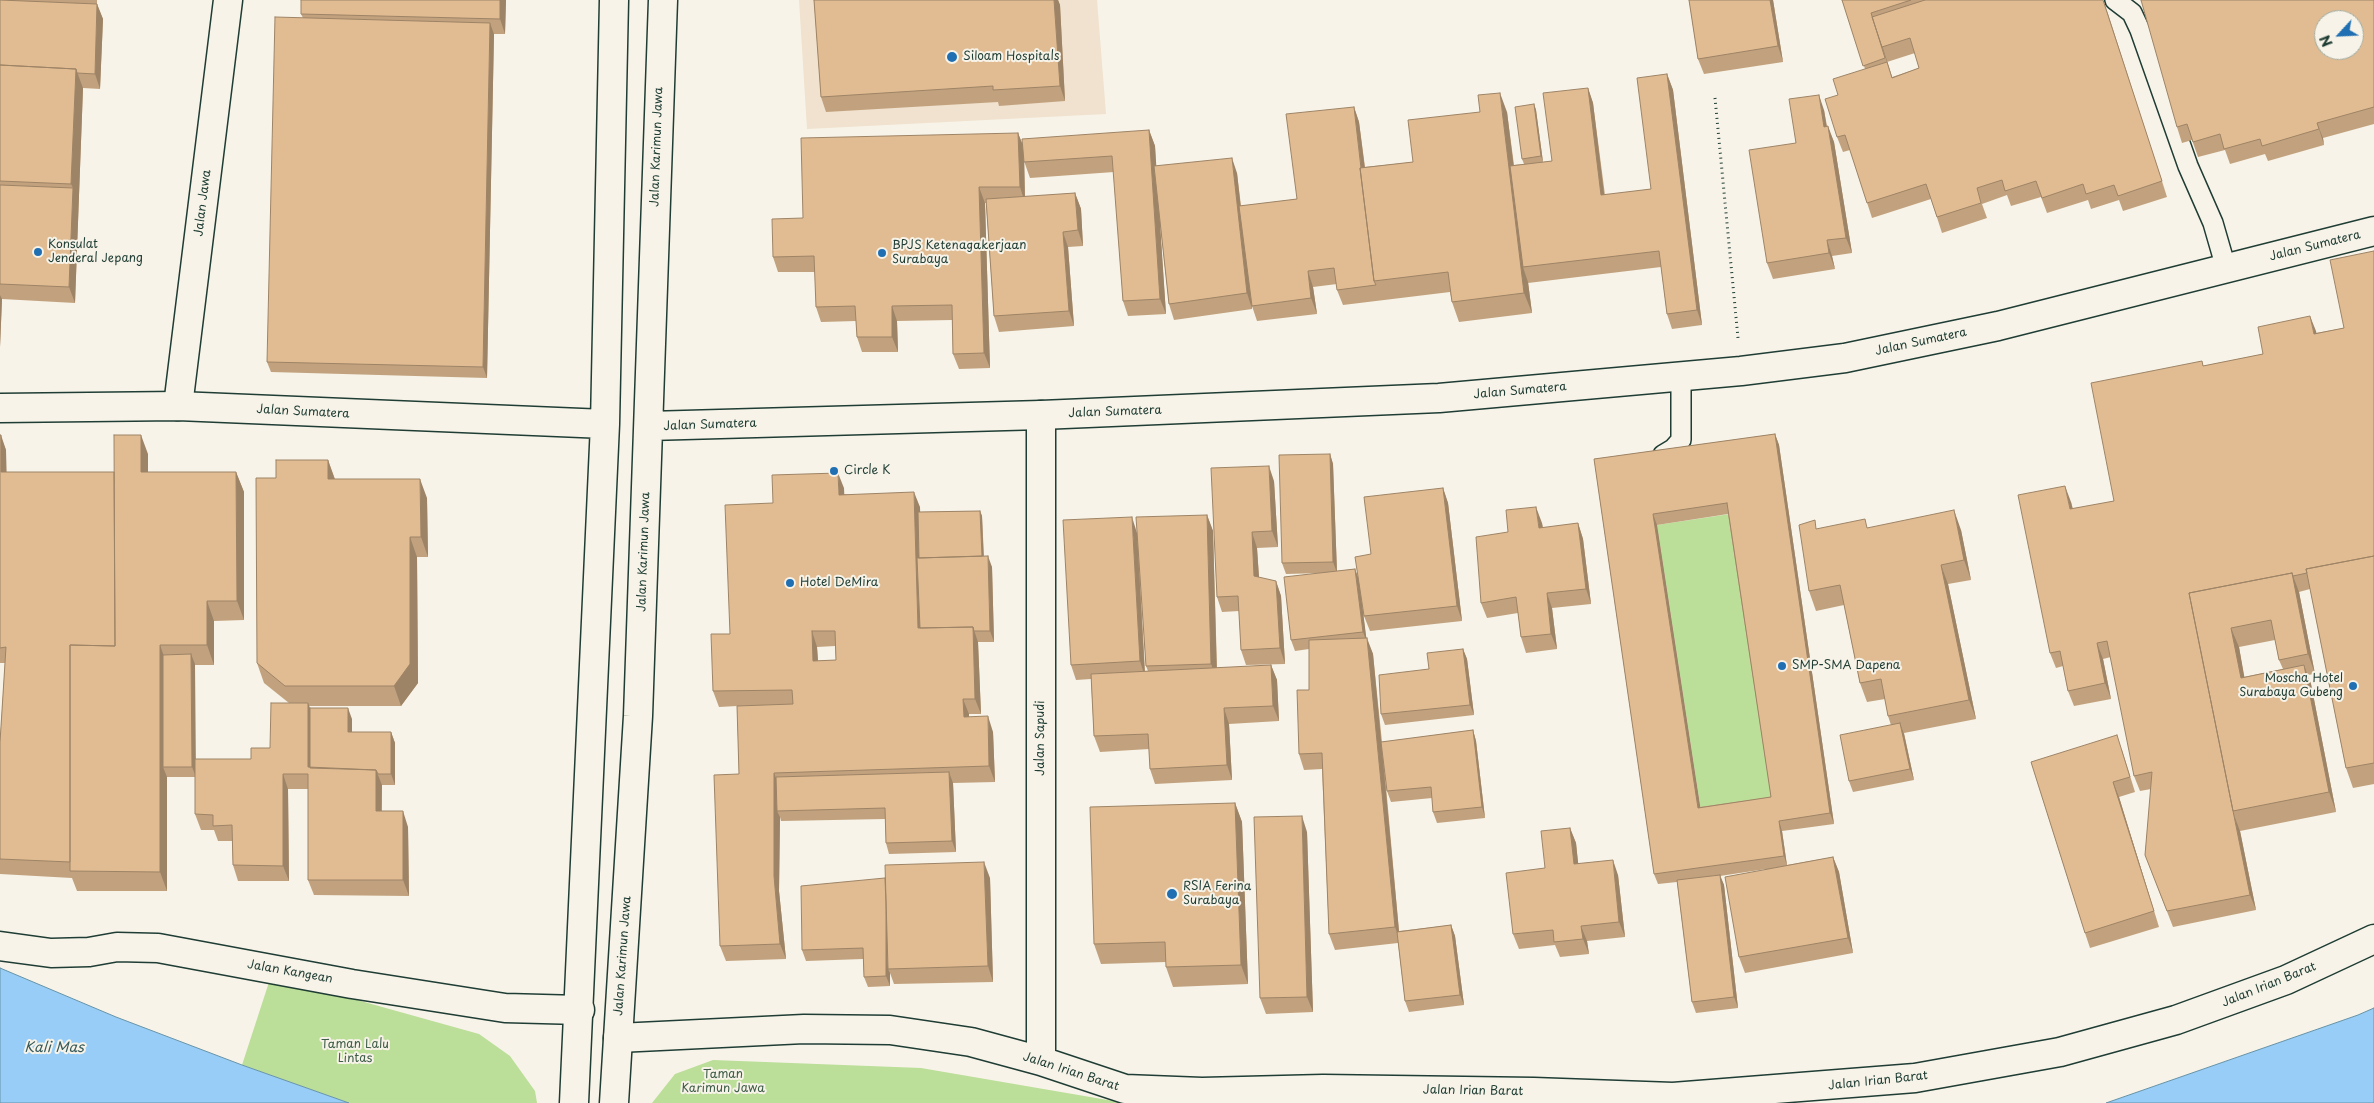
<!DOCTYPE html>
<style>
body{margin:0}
#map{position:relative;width:2374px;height:1103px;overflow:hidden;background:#f7f3e8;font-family:"Playpen Sans",sans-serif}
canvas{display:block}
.north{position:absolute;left:2314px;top:10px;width:50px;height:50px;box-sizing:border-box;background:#f7f3e8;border:1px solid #a1aaa0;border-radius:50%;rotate:245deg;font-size:14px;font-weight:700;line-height:20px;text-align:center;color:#1f3d34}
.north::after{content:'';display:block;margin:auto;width:18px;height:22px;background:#1f6fb2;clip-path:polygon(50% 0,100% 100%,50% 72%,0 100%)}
</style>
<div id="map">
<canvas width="2374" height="1103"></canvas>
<div class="north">N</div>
</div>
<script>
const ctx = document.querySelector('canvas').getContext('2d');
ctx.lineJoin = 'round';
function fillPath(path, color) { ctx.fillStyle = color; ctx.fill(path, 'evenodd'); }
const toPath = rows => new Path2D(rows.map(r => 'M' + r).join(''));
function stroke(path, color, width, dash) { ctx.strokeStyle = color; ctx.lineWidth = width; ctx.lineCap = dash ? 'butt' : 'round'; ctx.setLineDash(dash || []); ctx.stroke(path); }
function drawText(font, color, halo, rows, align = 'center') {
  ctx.font = font + ' "Playpen Sans",sans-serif'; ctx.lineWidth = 4; ctx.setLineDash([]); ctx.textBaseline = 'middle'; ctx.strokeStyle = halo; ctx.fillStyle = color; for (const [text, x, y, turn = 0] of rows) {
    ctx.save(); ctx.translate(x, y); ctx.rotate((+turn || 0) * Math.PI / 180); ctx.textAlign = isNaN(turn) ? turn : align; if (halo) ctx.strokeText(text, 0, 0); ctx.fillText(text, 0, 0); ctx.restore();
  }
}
fillPath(toPath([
 [799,0,1097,0,1106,114,807,129]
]), '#f0e2ce');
fillPath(toPath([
 [1730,514,1775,807,1702,818,1657,525],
 [271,976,479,1034,510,1056,535,1091,537,1103,349,1103,242,1065],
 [713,1060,921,1068,1125,1103,652,1103,675,1074]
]), '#bbde98');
const water = toPath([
 [0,968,116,1017,242,1065,349,1103,0,1103,0,968],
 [2374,1008,2374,1103,2106,1103,2358,1015,2374,1008]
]);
fillPath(water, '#97cdf6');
stroke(water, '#6793a8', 1);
const lane = toPath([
 [2115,0,2132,13,2140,30,2188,166,2213,223,2226,268],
 [1663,455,1673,449,1681,440,1681,375]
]);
const street = toPath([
 [178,406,228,0],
 [1041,415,1041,1061],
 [0,946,51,953,89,952,117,947,158,948,352,984,505,1008,580,1010],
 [618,1038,804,1029,890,1030,971,1042,1041,1061,1125,1089,1202,1092,1323,1089,1534,1092,1673,1097,1915,1078,2060,1052,2176,1020,2286,980,2374,939]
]);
const secondary = toPath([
 [0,408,178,406,605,424],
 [649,426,1041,415,1439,398,1741,371,1845,358,1998,326,2374,231],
 [574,1103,605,424,614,0],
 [614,1103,638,716,663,0]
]);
stroke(lane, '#1f3d34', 22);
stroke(street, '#1f3d34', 31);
stroke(secondary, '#1f3d34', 31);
stroke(toPath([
 [1715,98,1738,338]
]), '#1f3d34', 3, [1, 4]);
stroke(lane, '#f7f3e8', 19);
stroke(street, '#f7f3e8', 28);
stroke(secondary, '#f7f3e8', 28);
fillPath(toPath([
 [0,0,97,0,97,4,103,19,100,89,83,88,75,303,2,299,0,347],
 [301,0,506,0,505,34,494,34,487,378,271,372,267,362,303,18,301,14],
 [814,0,1058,0,1060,5,1065,101,999,106,998,102,826,112,821,97],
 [1689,0,1773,0,1783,62,1704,74,1698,59],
 [1842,0,2103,0,2167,197,2123,211,2119,200,2091,209,2088,200,2047,213,2041,197,2011,206,2007,195,1982,204,1987,218,1942,233,1931,199,1872,218,1850,150,1843,152,1837,137,1838,95,1865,69],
 [1915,53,1919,68,1892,77,1887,62],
 [2374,0,2374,124,2323,138,2324,145,2268,161,2265,154,2230,164,2225,150,2198,157,2192,140,2182,143,2177,127],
 [1667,74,1673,90,1702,325,1672,329,1667,314,1661,267,1528,283,1528,282,1532,313,1459,322,1452,302,1450,292,1343,305,1337,290,1337,284,1313,287,1317,314,1257,321,1252,306,1252,309,1174,320,1169,304,1159,214,1166,314,1128,316,1123,301,1114,172,1030,178,1024,161,1025,197,1075,193,1081,209,1083,246,1068,247,1074,326,999,332,994,316,986,203,985,203,990,368,959,369,953,354,952,320,897,321,898,352,862,352,857,337,856,321,821,322,816,307,815,272,778,272,773,257,803,218,1018,133,1023,146,1149,130,1155,146,1156,166,1237,173,1241,206,1297,199,1354,107,1359,122,1365,167,1413,162,1507,112,1514,165,1524,164,1522,159,1534,104,1536,110,1543,162,1552,161,1588,88,1593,103,1605,195,1651,189],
 [1824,110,1827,126,1834,142,1852,253,1832,256,1835,269,1773,279,1767,263,1796,143],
 [2374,251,2374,784,2353,788,2346,768,2310,589,2299,592,2315,674,2307,675,2311,684,2336,812,2240,831,2256,910,2173,927,2145,855,2151,789,2140,791,2134,776,2111,657,2103,659,2111,699,2074,706,2068,691,2063,666,2056,668,2050,653,2071,502,2073,509,2114,501,2202,361,2203,366,2263,354,2316,331,2316,333,2344,328],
 [2275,640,2279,660,2283,669,2244,677,2239,647],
 [1775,434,1779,445,1834,824,1782,831,1787,865,1833,857,1839,872,1853,953,1745,973,1739,957,1766,869,1720,876,1724,885,1738,1008,1696,1013,1692,1002,1677,882,1658,884,1654,874,1594,459],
 [1728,514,1771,797,1700,807,1657,525],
 [0,435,6,450,6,472,114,472,148,454,148,472,236,472,244,492,244,620,214,621,214,665,195,665,195,759,251,759,270,748,289,703,264,683,257,663,276,478,328,460,335,479,427,498,428,557,417,557,418,683,401,706,309,706,310,708,352,719,352,732,391,732,395,743,395,785,382,785,382,811,408,827,409,896,314,895,308,880,308,789,288,789,289,881,238,881,233,865,232,841,218,841,214,830,201,830,195,814,195,777,167,777,167,891,77,891,72,878,0,874,0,742,5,663,0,663],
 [1330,454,1333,464,1337,571,1355,569,1358,577,1371,554,1443,488,1448,503,1462,621,1370,631,1364,616,1361,596,1366,638,1373,654,1382,742,1473,730,1476,741,1485,818,1437,823,1433,812,1432,798,1391,802,1387,791,1384,764,1399,931,1451,925,1455,936,1464,1005,1409,1012,1405,1001,1398,943,1335,950,1329,934,1322,769,1304,770,1299,754,1309,690,1309,649,1295,651,1291,640,1322,573,1286,574,1282,563],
 [1274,481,1278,547,1257,548,1259,578,1276,581,1281,596,1285,664,1246,665,1241,650,1239,611,1222,612,1217,597],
 [844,488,844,494,920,507,920,512,980,511,982,516,984,556,992,567,994,642,978,642,981,714,969,714,969,717,993,732,995,782,953,783,956,852,889,854,886,843,885,819,781,821,780,817,779,891,786,959,726,961,720,946,739,774,737,706,719,707,713,691,730,634],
 [835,646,836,660,818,661,817,647],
 [1207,515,1213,531,1217,668,1271,665,1277,680,1279,721,1229,724,1232,780,1155,784,1150,769,1149,749,1100,752,1094,736,1091,679,1076,680,1071,665,1137,532],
 [1139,560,1146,666,1148,671,1145,671],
 [1542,523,1543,528,1578,523,1583,539,1591,604,1552,608,1557,649,1526,653,1521,637,1518,613,1487,618,1481,603,1508,532],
 [1868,528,1961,530,1971,580,1948,584,1976,719,1904,733,1914,780,1853,792,1849,781,1891,725,1888,716,1885,699,1867,702,1860,683,1844,605,1816,611,1809,591,1818,529],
 [1463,649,1467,659,1474,715,1385,725,1381,714,1429,669],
 [2122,750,2135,792,2119,797,2159,927,2090,948,2085,933,2031,762],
 [1235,803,1242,822,1248,984,1173,987,1166,967,1166,962,1101,964,1094,944],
 [1570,828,1576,843,1578,864,1618,875,1625,937,1587,941,1589,954,1560,957,1555,945,1519,949,1513,934],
 [1307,832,1313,1012,1266,1014,1260,998],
 [990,878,993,982,894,984,890,973,890,986,868,987,864,977,863,959,806,961,802,950]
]), '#c2a27e');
fillPath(toPath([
 [500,0,506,0,505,34,500,19],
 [1054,0,1058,0,1060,5,1065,101,1060,86],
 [1770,0,1773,0,1783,62,1778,46],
 [2103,0,2108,14,2167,197,2162,181],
 [97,4,103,19,100,89,95,74],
 [1871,13,1878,32,1897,93,1892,78],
 [490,23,494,34,487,378,483,367],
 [76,69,83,88,75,303,69,287,73,188,71,184],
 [1667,74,1673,90,1702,325,1697,310],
 [1588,88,1593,103,1606,210,1601,195],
 [1500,93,1507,112,1526,267,1523,267,1528,282,1532,313,1524,293],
 [1819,95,1824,110,1829,142,1824,127],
 [1534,104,1536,110,1543,162,1541,156],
 [1354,107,1359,122,1379,281,1375,281],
 [2317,123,2323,138,2324,145,2319,129],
 [1828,126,1834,142,1852,253,1846,238],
 [1149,130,1155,146,1166,314,1160,299],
 [1018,133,1024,148,1025,203,1020,187],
 [1232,158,1237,173,1252,309,1247,293],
 [979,187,985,203,990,368,984,353],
 [1075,193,1081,209,1083,246,1078,230],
 [1063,232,1068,247,1074,326,1069,311],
 [1827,240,1832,256,1835,269,1829,253],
 [1308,271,1313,287,1317,314,1311,298],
 [0,295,2,299,0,347],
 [892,306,897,321,898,352,892,337],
 [2310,316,2316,331,2320,349,2314,334],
 [1775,434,1779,445,1834,824,1830,813],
 [1,435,6,450,7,487,1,472],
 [141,435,148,454,148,492,141,472],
 [1330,454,1333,464,1337,573,1333,562],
 [328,460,335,480,328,479],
 [1269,466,1274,481,1278,547,1272,531],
 [236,472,244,492,244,620,237,601],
 [838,473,844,488,845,510,839,495],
 [420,479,427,498,428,557,421,537],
 [2065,486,2071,502,2076,525,2070,509],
 [1443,488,1448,503,1462,621,1457,606],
 [914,492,920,507,924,633,918,628],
 [1536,507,1542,523,1545,544,1539,528],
 [1954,510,1961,530,1971,580,1964,560],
 [980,511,982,516,984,567,982,561],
 [1653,514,1657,525,1702,818,1698,808],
 [1207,515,1213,531,1217,679,1211,664],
 [1132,517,1137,533,1145,677,1140,661],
 [1578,523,1583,539,1591,604,1586,589],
 [1252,532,1257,548,1260,592,1254,576],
 [410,537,417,557,418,683,401,706,394,686],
 [988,556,992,567,994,642,990,631],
 [1941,565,1948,584,1976,719,1969,700],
 [1355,569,1359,580,1367,643,1363,632],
 [2292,573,2299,592,2315,674,2308,654],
 [1276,581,1281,596,1285,664,1280,648],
 [1547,593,1552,608,1557,649,1551,634],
 [207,601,214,621,214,665,207,645],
 [973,627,978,642,981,714,975,699],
 [2231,628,2239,647,2248,697,2241,678],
 [812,631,817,647,819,676,813,661],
 [1367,638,1373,654,1400,942,1395,927],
 [2097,643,2103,659,2111,699,2105,683],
 [160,645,167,665,163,767,167,777,167,891,160,872],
 [1463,649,1467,659,1474,715,1470,705],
 [191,654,195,664,196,777,192,767],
 [1271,665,1277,680,1279,721,1273,706],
 [2304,665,2311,684,2336,812,2329,792],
 [963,699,969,714,969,732,964,717],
 [308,703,314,719,314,772,308,767],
 [348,708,352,719,352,743,348,732],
 [1224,708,1229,724,1232,780,1227,765],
 [988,716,993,732,995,782,989,766],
 [1900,723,1904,734,1914,780,1910,769],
 [1473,730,1476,741,1485,818,1482,807],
 [391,732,395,743,395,785,391,774],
 [376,770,382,785,381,827,376,811],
 [949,772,953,783,956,852,952,841],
 [774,773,780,788,777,811,780,817,779,891,786,959,780,944,774,876],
 [283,774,288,789,289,881,283,866],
 [2113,782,2119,797,2159,927,2154,911],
 [1235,803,1242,822,1248,984,1241,965],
 [403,811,408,827,409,896,403,880],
 [2234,815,2240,831,2256,910,2250,895],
 [1302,816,1307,832,1313,1012,1307,997],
 [1779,821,1782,831,1787,866,1784,856],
 [1570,828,1576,843,1580,880,1574,864],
 [1833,857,1839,872,1853,953,1848,938],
 [1613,860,1618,875,1625,937,1619,922],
 [984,862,990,878,993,982,988,966],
 [1720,875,1724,885,1738,1008,1734,997],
 [886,878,888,969,890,973,890,986,886,976],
 [1451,925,1455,936,1464,1005,1460,995],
 [1581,926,1587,941,1589,954,1583,939]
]), '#9e8466');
const building = toPath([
 [0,0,97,4,95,74,77,73,76,69,0,65,0,0],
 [301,0,500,0,500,19,301,14,301,0],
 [814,0,1054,0,1060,86,993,90,993,86,821,97,814,0],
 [1689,0,1770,0,1778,46,1698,59,1689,0],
 [1842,0,1911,0,1871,13,1885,58,1863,66,1842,0],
 [1925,0,2103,0,2162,181,2118,196,2114,185,2086,194,2083,184,2042,198,2036,181,2005,191,2002,180,1977,188,1981,203,1937,217,1926,184,1867,203,1845,135,1837,137,1825,99,1838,95,1833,79,1887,62,1892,78,1919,68,1910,38,1882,47,1872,17,1925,0],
 [2141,0,2374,0,2374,107,2317,123,2319,129,2262,146,2260,139,2224,149,2220,134,2193,142,2187,124,2177,127,2141,0],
 [2324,20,2354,20,2354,50,2324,50,2324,20],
 [275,17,490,23,483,367,267,362,275,17],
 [0,65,76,69,71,184,0,181,0,65],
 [1667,74,1697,310,1667,314,1659,251,1523,267,1510,166,1552,161,1543,93,1588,88,1601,195,1651,189,1637,78,1667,74],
 [1500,93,1524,293,1452,302,1448,272,1374,281,1360,168,1413,162,1408,120,1480,112,1478,95,1500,93],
 [1819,95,1824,127,1828,126,1846,238,1827,240,1829,253,1767,263,1749,150,1796,143,1789,99,1819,95],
 [1534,104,1541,156,1522,159,1515,107,1534,104],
 [1354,107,1361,168,1360,168,1374,281,1376,285,1337,290,1334,268,1308,271,1311,298,1252,306,1239,206,1297,199,1286,114,1354,107],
 [1149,130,1160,299,1123,301,1112,156,1024,162,1022,139,1149,130],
 [1018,133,1020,187,979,187,984,353,953,354,952,305,892,306,892,337,857,337,855,306,816,307,814,256,773,257,772,219,803,218,801,138,1018,133],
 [1232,158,1247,293,1169,304,1154,166,1232,158],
 [0,185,73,188,69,287,0,284,0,185],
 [1075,193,1078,230,1063,232,1069,311,994,316,986,199,1075,193],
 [2374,251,2374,556,2306,569,2307,573,2293,576,2292,573,2189,593,2250,895,2167,911,2145,855,2152,772,2134,776,2107,641,2097,643,2105,683,2068,691,2060,651,2050,653,2018,495,2065,486,2070,509,2114,501,2091,383,2202,361,2203,366,2263,354,2258,327,2310,316,2314,334,2344,328,2330,260,2374,251],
 [1775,434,1830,813,1779,821,1784,856,1654,874,1594,459,1775,434],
 [1727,503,1771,797,1698,808,1653,514,1727,503],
 [0,435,1,435,1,472,114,472,115,646,70,645,70,862,0,859,0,742,6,647,0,648,0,435],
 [114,435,141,435,141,472,236,472,237,601,207,601,207,645,160,645,160,872,70,871,70,645,115,646,114,435],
 [1330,454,1333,562,1282,563,1279,455,1330,454],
 [276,460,328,460,328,479,420,479,421,537,410,537,410,664,394,686,285,686,257,663,256,478,276,478,276,460],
 [1269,466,1272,531,1252,532,1254,576,1276,581,1280,648,1241,650,1238,596,1217,597,1211,468,1269,466],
 [838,473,839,495,914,492,918,628,973,627,975,699,963,699,964,717,988,716,989,766,774,773,774,876,780,944,720,946,714,775,739,774,737,706,793,704,792,690,713,691,711,634,730,634,725,505,773,503,772,475,838,473],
 [812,631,835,631,836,660,813,661,812,631],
 [1443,488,1457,606,1364,616,1355,557,1371,554,1364,497,1443,488],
 [1536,507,1539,528,1578,523,1586,589,1547,593,1551,634,1521,637,1516,597,1481,603,1476,537,1508,532,1506,510,1536,507],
 [1954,510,1964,560,1941,565,1969,700,1888,716,1881,679,1860,683,1840,585,1809,591,1799,525,1815,520,1816,529,1865,519,1867,528,1954,510],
 [980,511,982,556,919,558,918,512,980,511],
 [1207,515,1211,664,1146,666,1136,517,1207,515],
 [1132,517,1140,661,1071,665,1063,520,1132,517],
 [988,556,990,631,974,631,973,627,920,628,917,558,988,556],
 [2374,556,2374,763,2346,768,2306,569,2374,556],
 [1355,569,1363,632,1291,640,1284,577,1355,569],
 [2292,573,2308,654,2279,660,2271,620,2231,628,2241,678,2304,665,2329,792,2233,811,2189,593,2292,573],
 [1367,638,1395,927,1329,934,1322,753,1299,754,1297,690,1309,690,1309,640,1367,638],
 [1463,649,1470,705,1381,714,1379,675,1429,669,1427,653,1463,649],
 [191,654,192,767,163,767,163,655,191,654],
 [1271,665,1273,706,1224,708,1227,765,1150,769,1148,734,1094,736,1091,674,1271,665],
 [271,703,308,703,308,767,376,770,376,811,403,811,403,880,308,880,308,774,283,774,283,866,233,865,232,825,213,826,213,815,195,814,195,759,251,759,251,748,270,748,271,703],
 [310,708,348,708,348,732,391,732,391,774,378,774,376,770,310,768,310,708],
 [1900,723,1910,769,1849,781,1840,735,1900,723],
 [1473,730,1482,807,1433,812,1431,787,1387,791,1381,742,1473,730],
 [2117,735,2130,777,2113,782,2154,911,2085,933,2031,762,2117,735],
 [949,772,952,841,886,843,885,808,777,811,776,777,949,772],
 [1235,803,1241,965,1166,967,1165,942,1094,944,1090,807,1235,803],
 [1302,816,1307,997,1260,998,1254,817,1302,816],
 [1570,828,1574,864,1613,860,1619,922,1581,926,1583,939,1554,942,1553,930,1513,934,1506,873,1545,868,1541,831,1570,828],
 [1833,857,1848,938,1739,957,1725,877,1833,857],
 [984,862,988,966,888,969,885,865,984,862],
 [1720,875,1734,997,1692,1002,1677,880,1720,875],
 [885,878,886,906,886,976,864,977,863,948,802,950,801,886,885,878],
 [1451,925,1460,995,1405,1001,1397,932,1451,925]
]);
fillPath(building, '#e1bc92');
stroke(building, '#9e8466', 1);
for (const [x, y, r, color] of [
 [952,57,6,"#1f6fb2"],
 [38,252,5,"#1f6fb2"],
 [882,253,5,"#1f6fb2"],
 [834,471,5,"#1f6fb2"],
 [790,583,5,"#1f6fb2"],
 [1782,666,5,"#1f6fb2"],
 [2353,686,5,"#1f6fb2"],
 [1172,894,6,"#1f6fb2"]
]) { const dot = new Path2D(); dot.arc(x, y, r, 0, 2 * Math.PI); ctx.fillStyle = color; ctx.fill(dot); stroke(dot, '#f7f3e8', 2); }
drawText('12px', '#1f3d34', '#f7f3e8', [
 ["Siloam Hospitals",963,57],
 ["Konsulat",48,245],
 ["Jenderal Jepang",48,259],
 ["BPJS Ketenagakerjaan",892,246],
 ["Surabaya",892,260],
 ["Circle K",844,471],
 ["Hotel DeMira",800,583],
 ["SMP-SMA Dapena",1792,666],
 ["Moscha Hotel",2343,679,"right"],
 ["Surabaya Gubeng",2343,693,"right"],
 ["RSIA Ferina",1183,887],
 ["Surabaya",1183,901]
], 'left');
drawText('12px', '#1f3d34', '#f7f3e8', [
 ["Jalan Karimun Jawa",657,147,-88],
 ["Jalan Jawa",203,203,-83],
 ["Jalan Sumatera",2315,246,-14],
 ["Jalan Sumatera",1921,342,-12],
 ["Jalan Sumatera",1520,391,-5],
 ["Jalan Sumatera",303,412,3],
 ["Jalan Sumatera",1115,412,-2],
 ["Jalan Sumatera",710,425,-2],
 ["Jalan Karimun Jawa",644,552,-88],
 ["Jalan Sapudi",1041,738,-90],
 ["Jalan Karimun Jawa",623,956,-86],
 ["Jalan Kangean",290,972,10],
 ["Jalan Irian Barat",2269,985,-22],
 ["Jalan Irian Barat",1071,1072,18],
 ["Jalan Irian Barat",1878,1081,-6],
 ["Jalan Irian Barat",1473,1091,1]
]);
drawText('12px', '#3e5d48', '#f7f3e8', [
 ["Taman Lalu",355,1045],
 ["Lintas",355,1059],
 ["Taman",723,1075],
 ["Karimun Jawa",723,1089]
]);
drawText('italic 14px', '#375a5b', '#f7f3e8', [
 ["Kali Mas",54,1048]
]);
</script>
